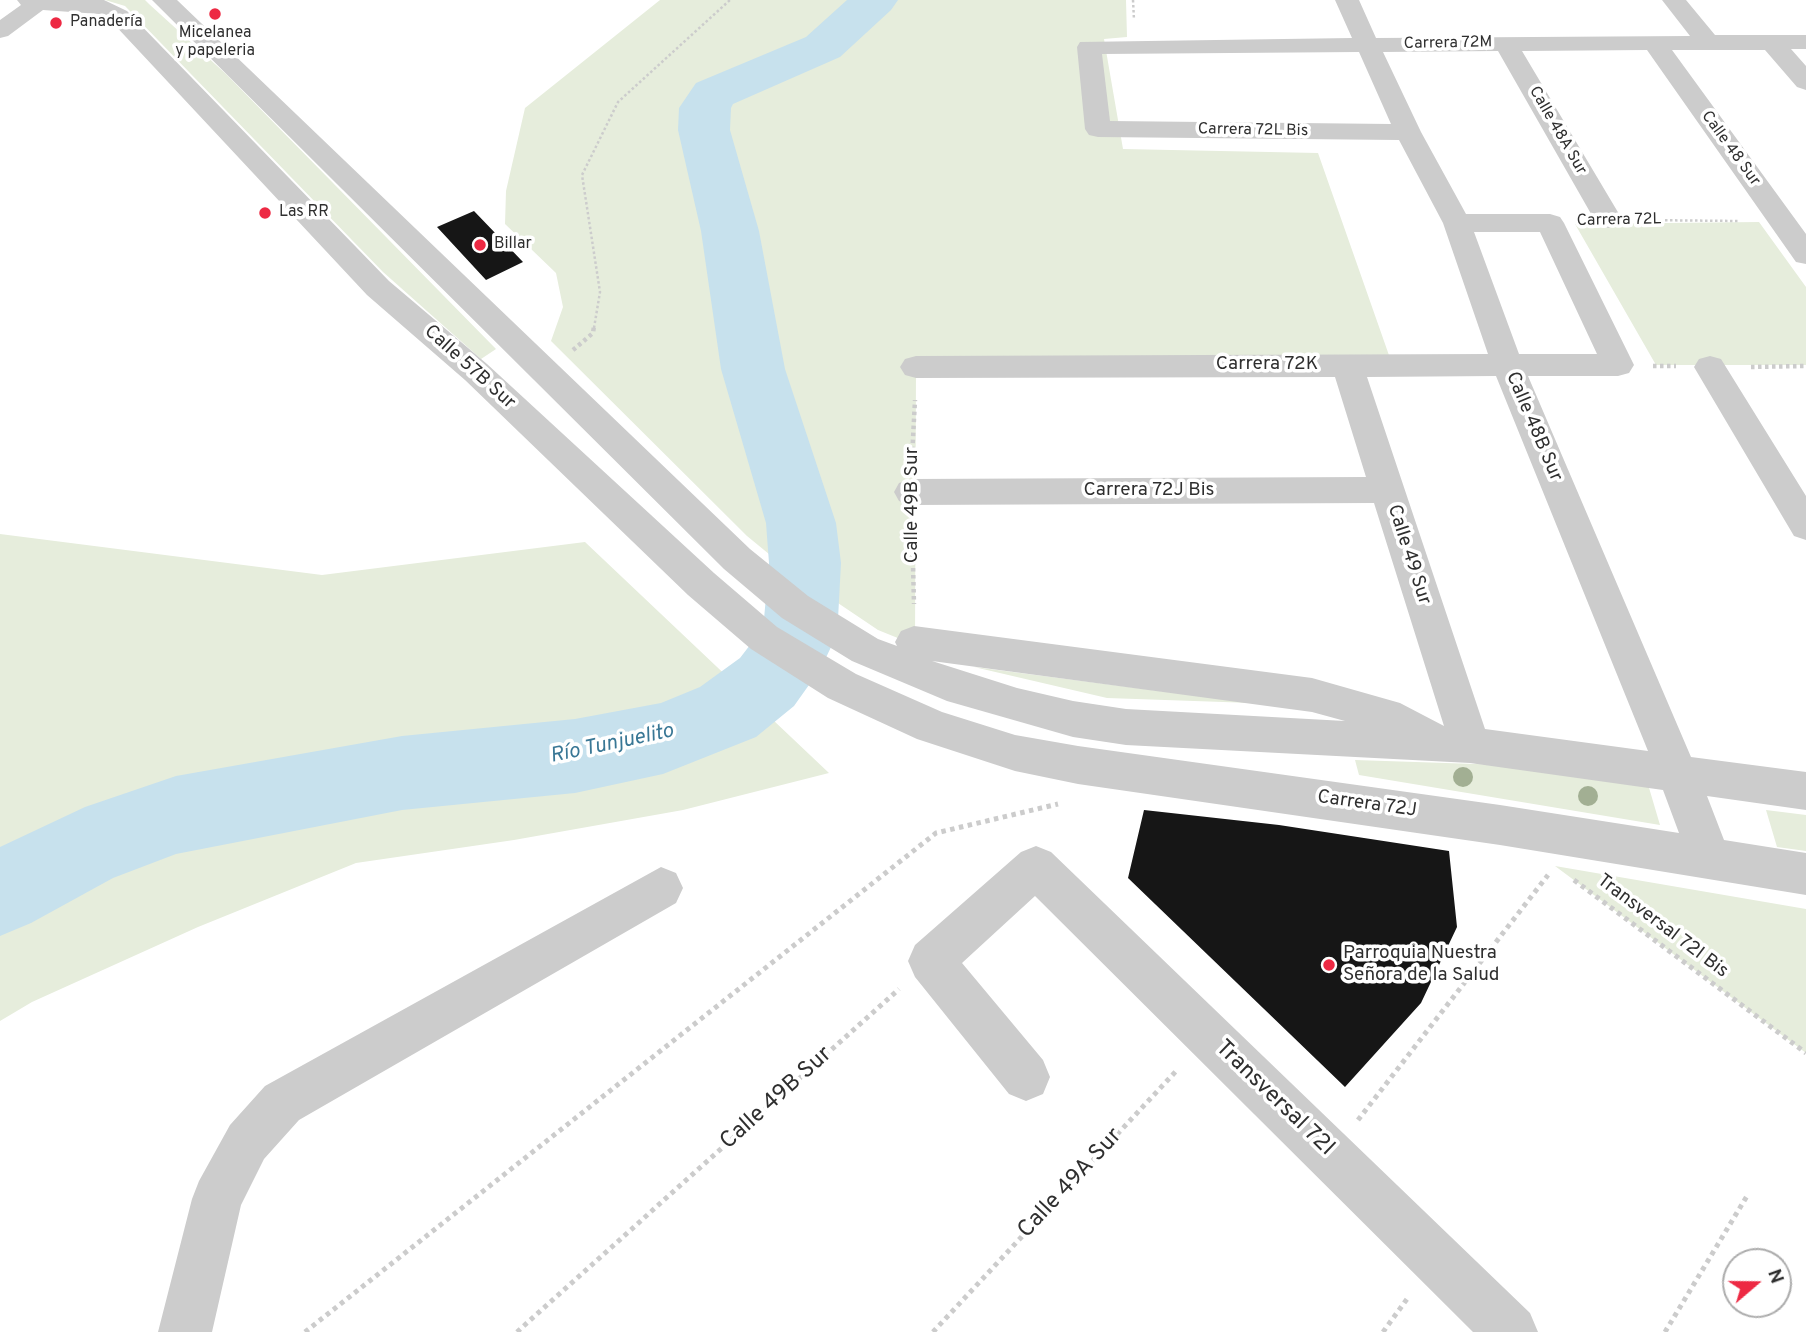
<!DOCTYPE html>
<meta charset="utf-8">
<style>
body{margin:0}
#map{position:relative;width:1806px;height:1332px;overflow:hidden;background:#fff;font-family:Overpass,sans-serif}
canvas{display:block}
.north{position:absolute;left:1722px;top:1248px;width:70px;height:70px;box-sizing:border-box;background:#fff;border:2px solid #acacac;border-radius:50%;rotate:70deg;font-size:19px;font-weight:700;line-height:28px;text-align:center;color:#2f2f2f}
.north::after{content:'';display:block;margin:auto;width:24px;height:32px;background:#ed2943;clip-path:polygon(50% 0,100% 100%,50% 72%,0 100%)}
</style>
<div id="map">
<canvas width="1806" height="1332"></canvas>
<div class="north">N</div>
</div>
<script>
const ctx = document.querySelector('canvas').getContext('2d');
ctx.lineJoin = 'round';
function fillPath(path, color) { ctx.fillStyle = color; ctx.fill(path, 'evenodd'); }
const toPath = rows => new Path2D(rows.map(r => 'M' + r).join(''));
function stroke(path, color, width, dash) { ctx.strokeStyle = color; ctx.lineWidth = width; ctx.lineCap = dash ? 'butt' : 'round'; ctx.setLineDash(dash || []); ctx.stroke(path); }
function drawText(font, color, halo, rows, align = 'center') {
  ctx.font = font + ' Overpass,sans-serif'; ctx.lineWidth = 7; ctx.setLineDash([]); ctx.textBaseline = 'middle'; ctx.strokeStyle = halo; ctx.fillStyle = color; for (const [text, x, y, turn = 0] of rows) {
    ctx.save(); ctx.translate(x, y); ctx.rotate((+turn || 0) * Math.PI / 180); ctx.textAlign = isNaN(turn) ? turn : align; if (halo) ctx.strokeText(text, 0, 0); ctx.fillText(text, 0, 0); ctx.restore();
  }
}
fillPath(toPath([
 [105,0,145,0,149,4,226,74,496,349,481,359,383,272,125,6],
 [660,0,1126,0,1127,37,1104,39,1123,149,1318,153,1391,361,916,367,915,645,878,630,786,568,747,536,551,341,563,307,556,273,505,224,506,191,525,108],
 [1759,222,1806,287,1806,365,1656,365,1575,224],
 [0,534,322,575,585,542,829,773,683,810,514,840,356,863,198,927,32,1002,0,1021],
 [974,667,1252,703,1107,698],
 [1355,760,1506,765,1647,781,1660,825,1359,775],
 [1766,810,1806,815,1806,851,1777,847],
 [1555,866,1806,909,1806,1053]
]), '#e6eddc');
fillPath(toPath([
 [847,0,898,0,891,10,840,57,733,104,731,108,730,130,759,231,785,369,836,523,841,563,838,619,832,645,821,668,794,706,756,737,663,774,575,793,402,810,176,854,113,878,31,923,0,936,0,847,85,807,176,776,402,736,575,719,661,703,700,687,740,658,760,632,764,619,769,563,766,523,721,369,701,231,678,130,679,108,696,83,806,37,847,0]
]), '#c7e1ed');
fillPath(toPath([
 [474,211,523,262,486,280,437,227],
 [1144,810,1279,825,1449,851,1457,927,1421,1003,1345,1087,1128,878]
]), '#161616');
stroke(toPath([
 [1133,0,1134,20],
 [1640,220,1739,221],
 [594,328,600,292,582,175,618,102,730,0]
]), '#ccc', 2.5, [2.5, 2.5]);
stroke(toPath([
 [573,350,593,333,594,326],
 [1653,366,1676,366],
 [1751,367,1806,366],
 [912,457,915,400],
 [912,526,914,604]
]), '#ccc', 4.5, [3.5, 3.5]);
stroke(toPath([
 [1574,880,1806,1053],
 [1358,1120,1548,875],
 [305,1332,936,833,1058,804],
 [517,1332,899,989],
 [933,1332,1178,1069],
 [1383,1332,1407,1299],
 [1665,1332,1747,1196]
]), '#ccc', 5, [4.5, 4.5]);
fillPath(toPath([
 [17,0,104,0,127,11,389,281,487,364,714,573,777,627,856,674,942,712,1015,735,1078,746,1500,805,1679,833,1663,790,1470,763,1126,745,1073,737,947,701,852,661,782,618,724,569,152,0,177,0,750,549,808,596,878,639,897,646,895,642,901,631,914,626,1312,678,1400,703,1444,726,1374,503,911,505,899,501,894,492,899,483,911,479,1366,477,1335,377,916,378,905,375,900,367,905,359,916,356,1488,354,1443,223,1399,140,1098,137,1089,135,1085,129,1077,47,1080,42,1352,38,1335,0,1359,0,1376,38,1690,36,1662,0,1686,0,1715,35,1806,35,1806,49,1791,49,1806,66,1806,90,1797,87,1765,50,1672,50,1806,234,1806,264,1796,262,1647,50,1522,51,1622,219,1618,225,1608,228,1598,225,1594,219,1498,51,1383,52,1421,132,1466,214,1550,214,1560,217,1564,223,1634,365,1629,373,1618,376,1528,376,1691,757,1806,772,1806,810,1707,796,1724,840,1806,853,1806,895,1500,845,1078,784,1015,771,917,739,828,698,751,649,688,595,465,380,367,295,111,21,99,14,43,10,8,36,0,38,0,20,21,5,17,0],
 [1359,52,1391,124,1110,121,1102,54,1359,52],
 [1474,232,1540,232,1597,354,1519,354,1474,232],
 [1496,376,1648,751,1485,729,1367,377,1496,376],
 [932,661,1312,712,1345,721,1126,709,1073,701,1017,688,932,661],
 [1710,356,1721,359,1806,496,1806,540,1794,536,1694,367,1699,359,1710,356],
 [1036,846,1051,852,1530,1313,1538,1332,1473,1332,1035,896,962,963,1043,1060,1050,1077,1043,1094,1026,1101,1009,1094,915,977,908,961,915,945,1021,852,1036,846],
 [661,867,676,873,683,888,676,903,299,1120,264,1159,241,1205,212,1332,158,1332,192,1199,199,1181,230,1125,265,1086,661,867]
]), '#ccc');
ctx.fillStyle = '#a2af93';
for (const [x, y] of [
 [1463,777],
 [1588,796]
]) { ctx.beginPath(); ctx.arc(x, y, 10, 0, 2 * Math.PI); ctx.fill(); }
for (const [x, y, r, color] of [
 [215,14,7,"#ed2943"],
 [56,23,7,"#ed2943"],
 [265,213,7,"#ed2943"],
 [480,245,7,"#ed2943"],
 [1329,965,7,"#ed2943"]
]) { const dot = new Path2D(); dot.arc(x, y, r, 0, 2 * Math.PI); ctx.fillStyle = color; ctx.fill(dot); stroke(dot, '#fff', 2.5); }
drawText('16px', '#2f2f2f', '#fff', [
 ["Panadería",70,23],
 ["Micelanea",215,34,"center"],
 ["y papeleria",215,52,"center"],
 ["Las RR",279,213],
 ["Billar",494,245]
], 'left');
drawText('16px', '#2f2f2f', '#fff', [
 ["Carrera 72M",1448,44,-1],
 ["Carrera 72L Bis",1253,131,1],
 ["Calle 48A Sur",1557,131,60],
 ["Calle 48 Sur",1730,149,54],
 ["Carrera 72L",1619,221,-1]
]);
drawText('19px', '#2f2f2f', '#fff', [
 ["Carrera 72K",1267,365],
 ["Calle 57B Sur",469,368,42],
 ["Calle 48B Sur",1533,427,67],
 ["Carrera 72J Bis",1149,491],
 ["Calle 49B Sur",913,505,-90],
 ["Calle 49 Sur",1408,555,72],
 ["Carrera 72J",1367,805,8],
 ["Transversal 72I Bis",1662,927,37]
]);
drawText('19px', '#2f2f2f', '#fff', [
 ["Parroquia Nuestra",1343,954],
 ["Señora de la Salud",1343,976]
], 'left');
drawText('italic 21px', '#397795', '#fff', [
 ["Río Tunjuelito",612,745,-12]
]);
drawText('23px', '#2f2f2f', '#fff', [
 ["Calle 49B Sur",777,1099,-42],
 ["Transversal 72I",1274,1099,44],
 ["Calle 49A Sur",1071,1184,-47]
]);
</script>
